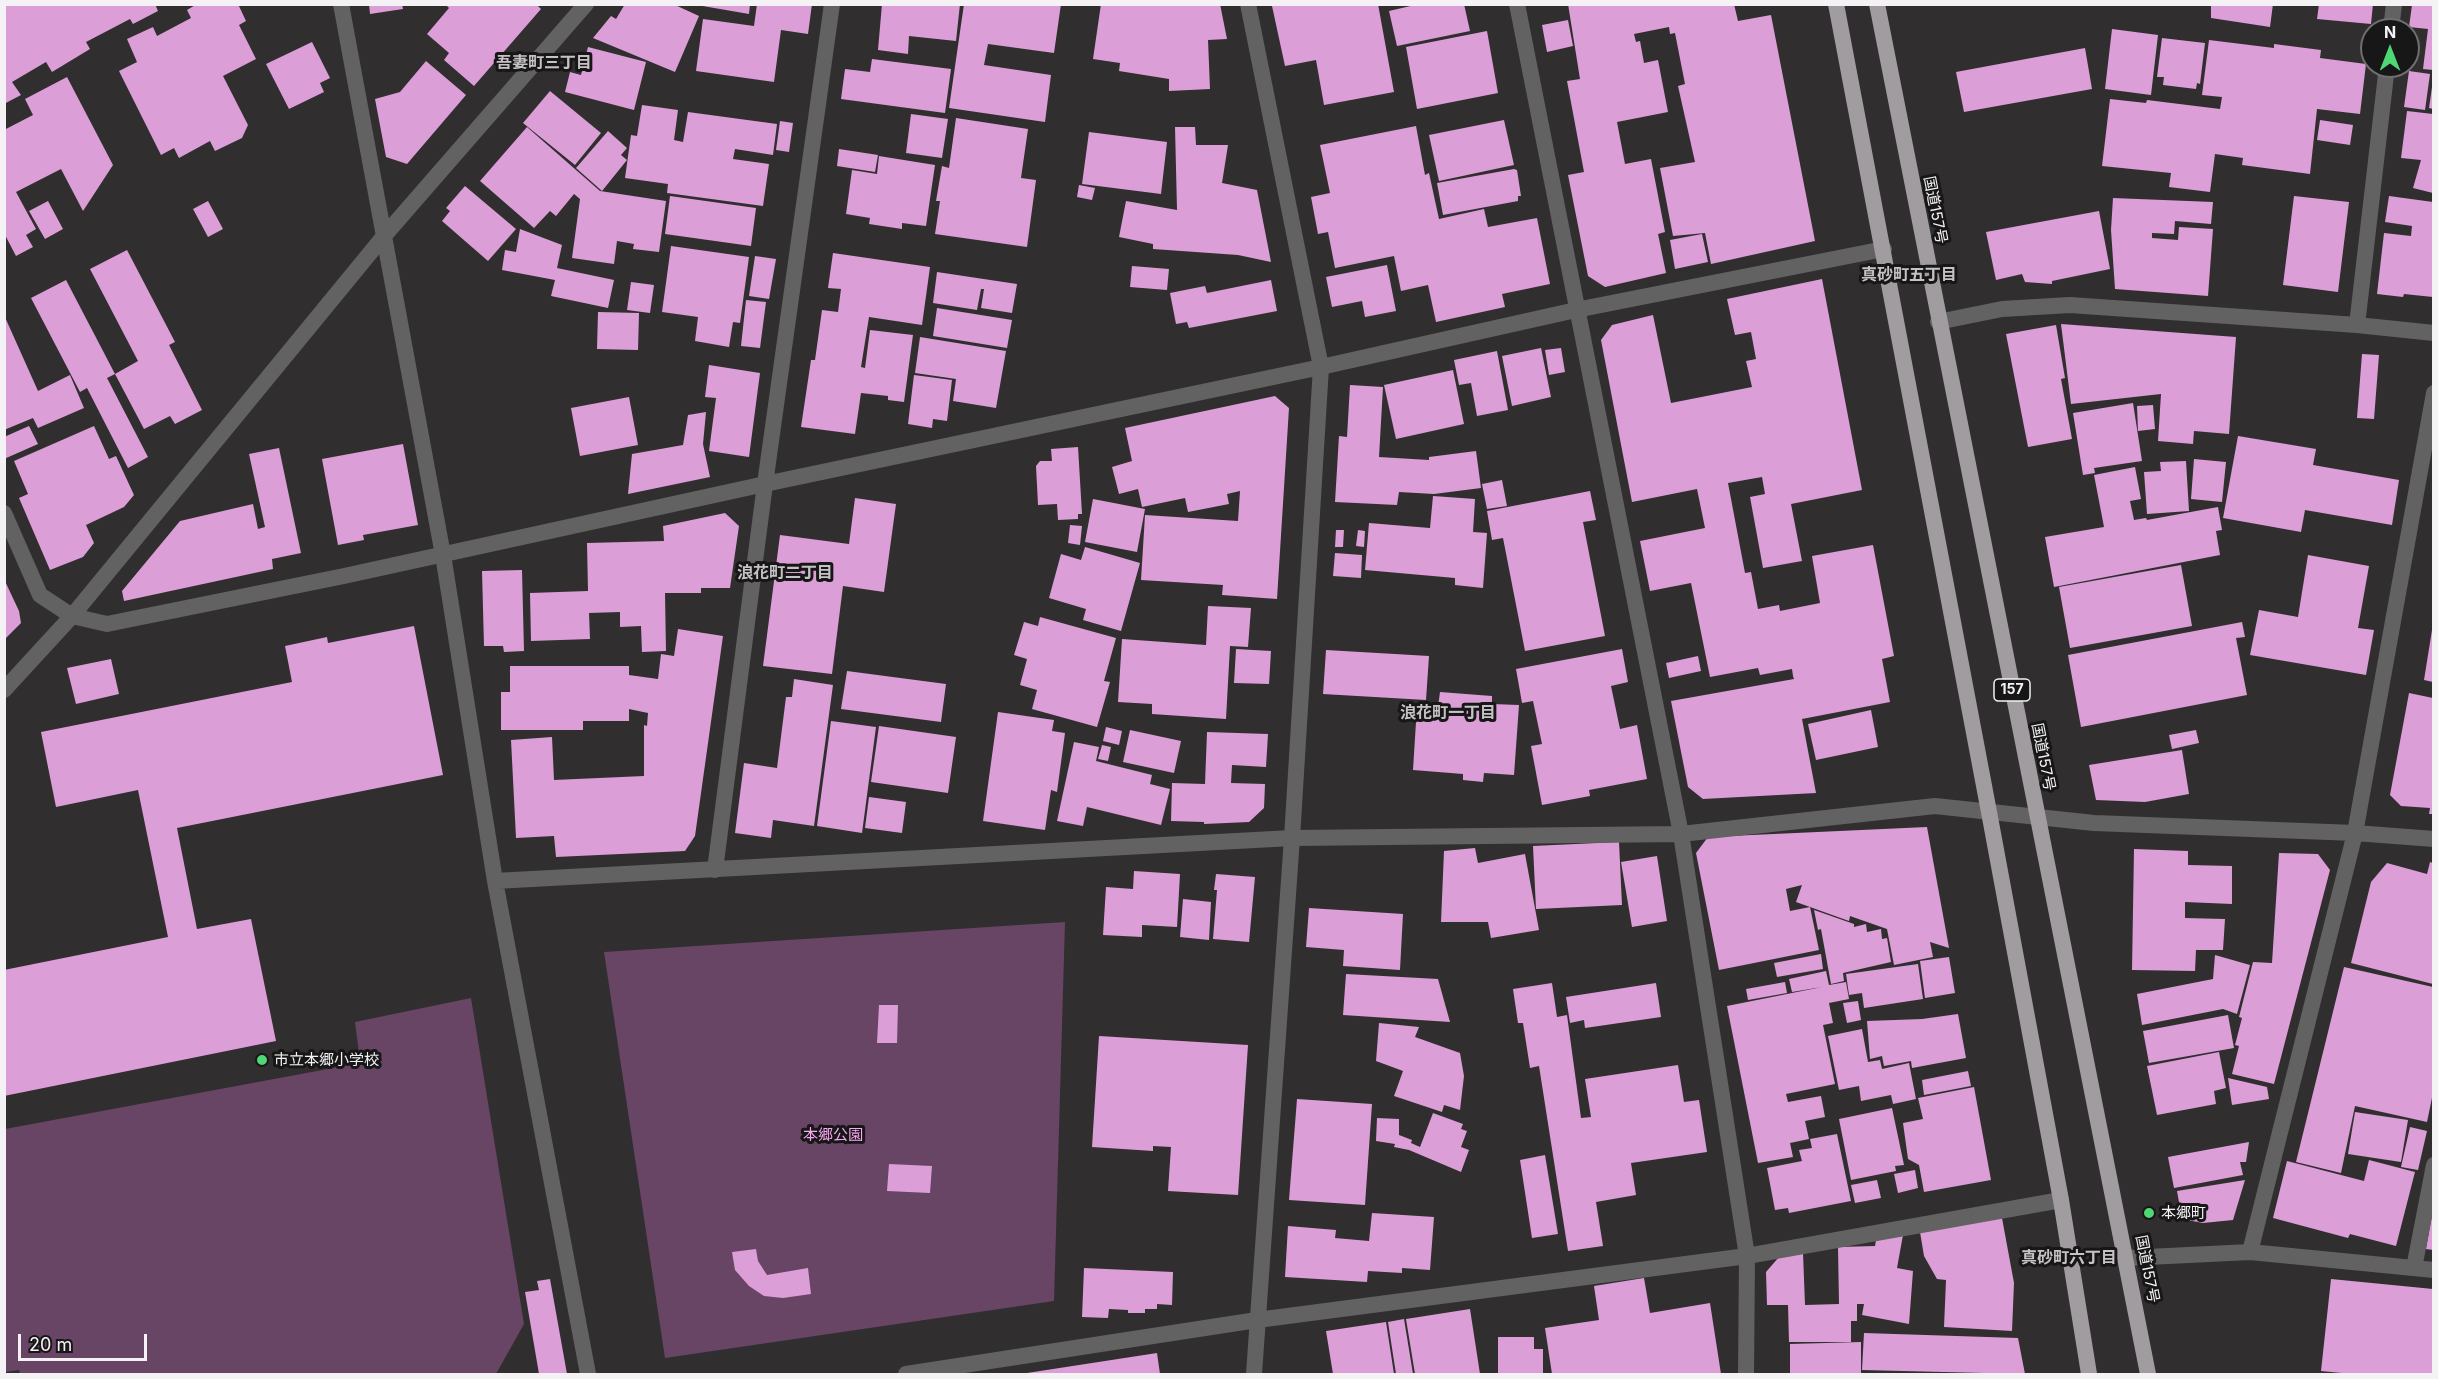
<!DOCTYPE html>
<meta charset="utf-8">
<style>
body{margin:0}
#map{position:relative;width:2438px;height:1379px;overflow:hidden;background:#312e30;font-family:Inter,sans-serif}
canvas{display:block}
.frame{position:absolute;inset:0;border:6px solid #f4f2f4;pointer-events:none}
.north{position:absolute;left:2360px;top:18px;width:60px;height:60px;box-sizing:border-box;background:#181718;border:2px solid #706f70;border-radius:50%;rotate:0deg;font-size:16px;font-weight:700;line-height:24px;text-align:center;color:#f4f2f4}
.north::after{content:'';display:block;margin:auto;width:21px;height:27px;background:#4fd675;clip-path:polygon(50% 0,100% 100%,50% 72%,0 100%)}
.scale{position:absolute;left:18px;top:1334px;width:129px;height:27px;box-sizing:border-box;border:3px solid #f4f2f4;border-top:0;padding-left:8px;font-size:18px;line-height:21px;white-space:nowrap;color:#f4f2f4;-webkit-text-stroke:4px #181718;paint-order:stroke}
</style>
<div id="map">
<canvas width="2438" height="1379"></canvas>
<div class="frame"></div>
<div class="north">N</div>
<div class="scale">20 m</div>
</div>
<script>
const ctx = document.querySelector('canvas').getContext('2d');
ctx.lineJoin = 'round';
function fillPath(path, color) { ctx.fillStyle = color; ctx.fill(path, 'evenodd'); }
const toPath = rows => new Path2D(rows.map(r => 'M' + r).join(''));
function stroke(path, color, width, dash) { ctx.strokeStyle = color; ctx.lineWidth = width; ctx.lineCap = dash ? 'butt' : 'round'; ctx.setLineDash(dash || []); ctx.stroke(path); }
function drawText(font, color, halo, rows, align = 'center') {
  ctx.font = font + ' Inter,"Noto Sans JP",sans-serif'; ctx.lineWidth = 6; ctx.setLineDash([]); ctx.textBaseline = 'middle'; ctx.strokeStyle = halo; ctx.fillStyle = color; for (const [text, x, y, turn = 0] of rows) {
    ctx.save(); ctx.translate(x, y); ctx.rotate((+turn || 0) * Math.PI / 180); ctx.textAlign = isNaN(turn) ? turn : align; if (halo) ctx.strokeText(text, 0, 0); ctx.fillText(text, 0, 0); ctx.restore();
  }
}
fillPath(toPath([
 [1065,922,1054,1301,665,1358,604,952],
 [471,998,524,1324,496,1374,20,1374,19,1370,5,1372,5,1129,344,1066,359,1053,355,1022]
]), '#684465');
fillPath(toPath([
 [4,4,155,4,158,11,133,24,130,19,86,42,90,49,52,72,46,62,12,82,21,95,4,104],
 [197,4,238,4,246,21,239,25,256,59,223,76,248,125,242,138,215,151,210,141,179,158,174,148,161,155,119,71,137,62,127,39,153,27,157,36,191,18,187,10],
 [369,4,402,4,403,9,370,14],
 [445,4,536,4,541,9,474,86,444,60,449,53,427,34,449,8],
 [625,4,673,4,699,16,675,72,593,38,611,16,616,19],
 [691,4,750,4,749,14],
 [757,4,812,4,808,34,781,30,774,82,696,71,703,19,754,26],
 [882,4,960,4,956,41,909,36,908,54,878,50],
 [964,4,1061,4,1054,53,988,44,984,65,1051,75,1045,122,949,108],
 [1101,4,1220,4,1227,39,1208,40,1210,89,1169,91,1169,79,1119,71,1120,63,1093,59],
 [1279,4,1378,4,1394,92,1324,105,1316,60,1285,66,1272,6],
 [1419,4,1464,4,1470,31,1397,46,1389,11],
 [1568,4,1734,4,1738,21,1771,15,1815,241,1711,264,1705,233,1673,236,1660,168,1695,162,1678,86,1685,84,1675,33,1670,34,1669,27,1634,34,1636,42,1640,41,1644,63,1658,60,1668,112,1617,122,1625,164,1651,159,1665,232,1658,234,1666,273,1605,287,1588,276,1568,175,1584,172,1567,81,1580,79],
 [2211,4,2273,4,2270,27,2211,18],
 [2319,4,2373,4,2371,24,2317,19],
 [2412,5,2433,5,2433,70,2423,69,2428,29,2409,27],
 [1568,20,1573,46,1547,52,1542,25],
 [2112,29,2158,35,2151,95,2105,89],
 [1487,31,1498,93,1417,109,1406,47],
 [2162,38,2205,43,2200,84,2197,83,2196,89,2163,85,2164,77,2157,77],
 [2209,40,2274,48,2274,44,2321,50,2320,58,2366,64,2360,114,2317,109,2310,174,2242,165,2243,158,2215,154,2210,192,2169,187,2171,173,2102,166,2110,99,2146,103,2147,100,2220,109,2222,97,2202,95],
 [312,42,330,78,320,83,324,92,289,109,266,64],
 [588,47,646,62,634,110,565,92,570,72,581,75],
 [2085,48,2092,89,1964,112,1956,72],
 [872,59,951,69,945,113,841,99,845,69,870,72],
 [426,61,466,95,407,164,386,157,375,99,400,92],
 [2409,71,2430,74,2425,110,2404,107],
 [67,77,113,165,83,211,61,169,16,192,36,229,26,235,33,247,16,256,4,233,4,130,33,115,25,99],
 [2432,87,2433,88,2433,109,2429,108],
 [550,91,601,133,575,165,523,123],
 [642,105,678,110,674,140,683,142,688,112,777,124,773,155,735,149,733,159,769,164,763,206,667,193,668,184,625,178,631,135,637,136],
 [2407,111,2433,114,2433,193,2413,188,2421,160,2401,158],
 [911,114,948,119,942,158,906,153],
 [956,118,1028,129,1021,178,1036,180,1027,247,935,234,940,201,936,201,942,166,949,168],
 [1504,120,1514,165,1439,181,1429,135],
 [2320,120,2353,125,2350,145,2317,140],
 [780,121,793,123,789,152,776,150],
 [1416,126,1425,175,1429,173,1439,219,1484,209,1488,227,1537,218,1550,284,1502,294,1505,307,1436,322,1428,285,1401,291,1394,256,1335,268,1328,232,1318,234,1311,197,1330,193,1320,145],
 [527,127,600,191,666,201,659,252,633,249,634,244,617,241,614,264,572,258,580,199,574,194,556,216,550,211,534,228,480,181],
 [1175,127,1195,127,1196,145,1228,145,1222,183,1257,190,1271,262,1238,255,1153,249,1153,244,1119,237,1126,201,1177,210],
 [608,131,627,148,621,155,627,160,602,191,576,168],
 [1089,132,1167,142,1161,194,1082,184],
 [839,149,878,155,875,172,837,166],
 [879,156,935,165,926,226,902,223,902,229,869,224,870,218,846,214,852,170,877,174],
 [1514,169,1517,170,1521,196,1518,196,1518,201,1443,215,1437,183],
 [1079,185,1095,188,1092,200,1077,197],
 [465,186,516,229,488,261,442,221,450,211,446,208],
 [670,196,756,208,751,246,665,234],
 [2294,196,2349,202,2338,292,2283,285],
 [2389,196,2433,202,2433,297,2404,294,2403,297,2377,294,2384,233,2411,236,2412,226,2385,222],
 [2113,198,2213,202,2211,224,2175,221,2174,234,2152,233,2152,238,2178,240,2179,227,2213,229,2208,296,2115,289,2111,230],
 [48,201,63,229,45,239,29,211],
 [208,201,223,229,208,237,193,209],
 [2099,211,2110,269,2052,281,2052,284,2025,282,2022,274,1996,280,1986,232],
 [520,229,562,245,557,268,614,280,608,308,551,296,555,280,502,270,505,250,516,252],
 [1702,234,1708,262,1675,269,1670,240],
 [671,246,749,257,740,323,733,322,729,347,695,341,698,317,662,312],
 [127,250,175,342,169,345,202,410,175,424,170,416,144,429,115,374,138,361,90,269],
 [833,253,930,267,922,325,869,317,861,367,865,368,870,330,913,335,904,402,888,400,888,396,861,393,855,434,801,427,811,360,815,360,822,310,838,312,841,289,828,288],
 [755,256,776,259,769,299,749,296],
 [1387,265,1396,311,1365,317,1362,301,1332,307,1326,277],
 [1132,266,1169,269,1167,290,1130,287],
 [937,272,1017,284,1012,313,981,308,984,289,981,289,977,310,933,303],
 [1822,279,1862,490,1791,504,1802,561,1763,568,1750,497,1765,494,1762,477,1728,483,1745,573,1751,572,1758,609,1779,605,1780,611,1820,603,1812,556,1873,545,1894,656,1882,659,1890,702,1802,719,1816,793,1703,799,1688,787,1671,701,1794,679,1793,676,1792,669,1760,675,1758,668,1710,677,1691,583,1650,591,1640,541,1705,528,1697,489,1632,502,1601,340,1612,325,1653,315,1671,403,1752,387,1746,361,1756,359,1751,332,1735,335,1727,299],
 [66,280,115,374,107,378,148,457,128,468,87,388,80,392,31,298],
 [1271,280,1277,311,1189,328,1187,322,1176,324,1170,293,1205,286,1207,293],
 [631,282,654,285,650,313,627,310],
 [746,300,766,302,760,348,741,346],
 [937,308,1012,320,1007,348,933,336],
 [598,312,639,313,638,350,597,349],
 [4,315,38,391,70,375,84,408,38,428,33,418,4,430],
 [2061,324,2236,337,2229,434,2194,431,2193,444,2158,441,2161,394,2071,404],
 [2056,325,2065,378,2061,379,2072,439,2028,447,2006,334],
 [920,337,1006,351,996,408,953,401,956,379,915,373],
 [1541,348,1551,397,1512,406,1502,356],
 [1561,348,1565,372,1549,375,1545,350],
 [1497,351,1508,410,1477,416,1471,383,1459,385,1454,360],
 [2362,354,2379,355,2374,419,2357,418],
 [709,365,760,373,749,457,709,451,716,398,705,397],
 [1453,370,1464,424,1396,439,1384,385],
 [914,375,952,380,947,421,933,419,932,428,908,424],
 [1350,385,1383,387,1379,457,1429,460,1429,457,1476,451,1481,488,1434,494,1399,492,1397,505,1335,502,1339,436,1347,437],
 [1275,396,1289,408,1277,599,1222,595,1223,585,1141,580,1145,515,1238,521,1240,491,1227,494,1229,504,1188,512,1185,498,1142,507,1138,489,1119,494,1112,467,1132,461,1125,428],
 [629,397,638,445,580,456,571,408],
 [2133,403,2142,461,2094,468,2095,473,2083,475,2073,413],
 [2153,405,2155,429,2138,431,2137,406],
 [706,412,703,444,710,477,628,494,632,454,683,445,688,415],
 [29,426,38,444,4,459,4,437],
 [94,426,109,459,116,456,134,495,124,507,86,525,94,543,83,557,50,570,19,498,28,494,14,461],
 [2238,436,2316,449,2313,465,2399,480,2392,525,2305,510,2301,532,2223,518],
 [403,444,418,525,363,535,364,540,338,545,322,459],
 [1078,447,1082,514,1078,514,1078,519,1058,520,1057,504,1038,505,1036,466,1040,461,1052,461,1051,449],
 [279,448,301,553,272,559,273,569,124,601,122,591,180,521,253,504,258,529,265,527,249,454],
 [2194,459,2226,462,2222,502,2191,499],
 [2186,461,2189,511,2147,514,2144,472,2161,471,2160,462],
 [2135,467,2141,499,2130,501,2134,520,2146,518,2147,520,2218,507,2222,530,2216,531,2220,555,2054,587,2045,537,2104,527,2094,475],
 [1502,480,1507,506,1487,509,1482,484],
 [1590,491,1596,520,1583,522,1605,636,1525,651,1503,538,1492,540,1487,511],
 [1433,496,1475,499,1473,532,1487,533,1483,588,1455,585,1455,578,1365,570,1369,523,1430,528],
 [855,498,896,504,884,592,843,586,832,674,763,666,780,535,849,544],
 [1093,499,1145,509,1137,552,1085,542],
 [725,513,739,526,730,588,701,588,701,593,665,593,666,651,642,652,641,626,620,627,620,612,589,613,590,639,531,641,530,593,588,591,587,543,664,541,663,526],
 [1070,525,1082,526,1080,545,1068,543],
 [1336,530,1344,530,1343,547,1335,547],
 [1358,530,1365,531,1364,547,1356,546],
 [1085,547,1140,563,1121,631,1083,620,1086,609,1049,598,1061,554,1081,560],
 [1335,553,1362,555,1361,578,1333,576],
 [2308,555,2369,566,2358,628,2374,630,2366,675,2250,655,2259,610,2298,617],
 [2181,565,2192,626,2070,648,2059,587],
 [522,570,524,651,504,652,503,646,484,646,482,571],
 [4,579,19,611,21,623,4,640],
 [1208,606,1251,608,1248,647,1230,646,1226,719,1152,714,1152,704,1118,702,1122,639,1206,645],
 [1040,617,1116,638,1104,681,1110,682,1097,727,1032,709,1037,690,1020,685,1027,659,1014,655,1024,622,1038,626],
 [2242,622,2245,637,2236,638,2247,695,2081,727,2068,655],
 [414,626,443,775,177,828,197,929,251,919,276,1041,4,1096,4,970,168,937,138,790,56,807,41,732,292,682,285,646,327,637,328,643],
 [678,629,723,636,695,836,685,851,556,857,554,836,516,838,511,740,552,737,554,780,644,776,644,725,647,726,648,713,629,709,629,721,583,721,583,730,501,730,501,692,510,692,510,666,629,666,629,675,658,679,661,654,674,656],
 [2432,630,2433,630,2433,682,2424,680],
 [1236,649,1271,651,1269,684,1234,683],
 [1622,649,1628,682,1611,686,1620,729,1637,725,1647,779,1589,790,1590,796,1542,805,1531,746,1542,744,1533,701,1522,703,1516,669],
 [1326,650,1429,656,1426,700,1323,694],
 [1698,656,1701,671,1669,678,1666,663],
 [111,659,119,694,76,704,67,668],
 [847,671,946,684,941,722,841,709],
 [794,679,833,685,814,826,773,820,771,838,735,833,744,763,777,768,786,697,792,697],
 [1440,692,1492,696,1492,704,1519,705,1514,775,1484,773,1483,782,1463,780,1463,774,1413,770,1417,706,1438,707],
 [2409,693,2433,698,2433,814,2429,814,2430,808,2401,806,2390,795],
 [1871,710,1878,747,1816,760,1808,724],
 [998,712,1054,720,1052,731,1065,733,1057,792,1051,790,1045,830,983,821],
 [831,721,876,727,862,833,817,826],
 [879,726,956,737,948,793,871,782],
 [1106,727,1122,731,1119,745,1103,741],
 [1130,730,1181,741,1174,773,1123,762],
 [2196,730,2199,743,2172,749,2169,735],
 [1207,732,1268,734,1266,767,1232,765,1231,783,1265,784,1264,808,1249,822,1204,824,1204,822,1171,821,1172,783,1205,784],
 [1074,742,1099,747,1096,761,1152,775,1150,784,1170,789,1161,825,1087,807,1083,826,1057,821],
 [1102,745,1111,747,1108,761,1098,759],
 [2182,750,2189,794,2145,802,2096,800,2089,765],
 [869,797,906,802,902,833,865,828],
 [1927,827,1949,948,1930,942,1933,957,1894,965,1887,929,1850,916,1849,921,1810,907,1819,950,1719,970,1696,853,1708,837],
 [1802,885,1796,902,1810,907,1790,911,1786,889],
 [1619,842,1622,905,1536,909,1533,846],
 [1475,848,1478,863,1525,854,1539,930,1491,938,1488,922,1441,922,1444,851],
 [2134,849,2188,851,2188,865,2232,866,2232,904,2185,902,2185,918,2225,919,2223,950,2196,950,2195,971,2132,970],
 [2279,853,2318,854,2330,870,2274,1084,2232,1074,2239,1046,2235,1045,2242,1018,2239,1017,2253,962,2272,963],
 [1657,856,1667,921,1632,927,1621,862],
 [2430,862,2433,863,2433,984,2351,963,2371,882,2387,863,2427,874],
 [1134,871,1180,874,1177,927,1142,925,1142,937,1103,935,1106,887,1133,889],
 [1216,874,1255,877,1249,942,1213,939,1217,890,1214,890],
 [1183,899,1211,902,1209,940,1180,937],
 [1309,908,1403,914,1400,970,1343,966,1344,950,1306,947],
 [1814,910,1854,924,1854,927,1866,924,1867,932,1881,929,1882,939,1887,938,1891,962,1843,973,1844,981,1831,984,1821,929,1818,930],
 [1821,954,1823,969,1777,977,1774,963],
 [2215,955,2250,965,2237,1014,2223,1009,2142,1025,2137,994,2213,979],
 [1949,957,1955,993,1925,998,1920,961],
 [1918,964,1923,999,1864,1008,1862,993,1849,995,1846,974],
 [2344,967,2433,987,2433,1093,2427,1122,2355,1106,2341,1173,2296,1162],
 [1826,971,1829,985,1846,982,1849,999,1829,1003,1833,1023,1823,1025,1835,1084,1786,1094,1788,1102,1821,1096,1825,1117,1805,1121,1809,1139,1790,1143,1793,1157,1758,1163,1727,1006,1822,987,1792,992,1789,979],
 [1346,974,1438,979,1450,1022,1343,1015],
 [1785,982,1787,993,1748,1000,1746,989],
 [1552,983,1557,1017,1567,1015,1581,1118,1591,1117,1585,1079,1678,1065,1684,1102,1699,1100,1707,1152,1631,1163,1636,1195,1596,1202,1603,1246,1568,1251,1539,1066,1530,1068,1523,1023,1518,1023,1513,989],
 [1656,983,1661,1017,1585,1028,1584,1020,1570,1023,1566,997],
 [1858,1001,1861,1020,1847,1023,1843,1003],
 [879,1005,898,1005,897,1043,877,1043],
 [1958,1014,1966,1058,1912,1068,1911,1061,1884,1066,1882,1056,1870,1059,1867,1021,1922,1019],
 [2228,1015,2234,1048,2149,1063,2143,1031],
 [1379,1023,1419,1027,1415,1037,1460,1053,1464,1076,1460,1110,1444,1105,1442,1112,1394,1096,1403,1071,1376,1061],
 [1862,1029,1868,1062,1880,1060,1882,1069,1909,1063,1916,1099,1893,1104,1891,1095,1861,1101,1859,1086,1839,1090,1828,1036],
 [1099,1036,1248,1045,1238,1195,1168,1191,1171,1147,1153,1146,1153,1151,1092,1147],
 [2219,1052,2226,1088,2214,1091,2216,1104,2157,1115,2147,1066],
 [1968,1071,1971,1086,1924,1095,1922,1080],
 [2228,1078,2267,1087,2269,1099,2232,1105],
 [1974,1087,1991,1180,1924,1192,1919,1165,1908,1159,1903,1123,1923,1119,1918,1098],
 [1297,1099,1372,1104,1365,1205,1289,1200],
 [1892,1108,1904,1165,1895,1166,1896,1171,1851,1180,1839,1119],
 [2355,1112,2408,1120,2401,1162,2348,1154],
 [1433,1113,1463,1124,1461,1129,1467,1131,1461,1147,1469,1150,1461,1172,1409,1150,1394,1147,1395,1144,1376,1141,1377,1118,1399,1119,1399,1135,1412,1140,1411,1143,1420,1147],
 [2410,1127,2427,1131,2418,1170,2401,1167],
 [1837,1134,1851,1201,1789,1213,1788,1208,1775,1210,1767,1168,1802,1161,1799,1150,1812,1148,1810,1139],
 [2249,1142,2246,1162,2240,1162,2243,1175,2174,1188,2168,1157],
 [1545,1155,1558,1234,1532,1238,1520,1160],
 [2369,1160,2415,1172,2396,1246,2350,1234,2348,1238,2273,1218,2287,1161,2364,1181],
 [889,1164,932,1166,930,1193,887,1191],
 [1915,1170,1918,1188,1898,1193,1894,1174],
 [1877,1180,1881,1198,1855,1203,1851,1185],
 [2245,1180,2233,1220,2203,1223,2182,1219,2177,1191],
 [1372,1213,1434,1217,1430,1270,1402,1268,1402,1273,1368,1271,1367,1282,1285,1277,1288,1226,1336,1230,1335,1238,1369,1241],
 [2432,1215,2433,1216,2433,1250,2426,1249],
 [2002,1218,2014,1283,2012,1331,1944,1327,1946,1280,1937,1279,1924,1256,1920,1232],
 [1903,1235,1897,1268,1913,1271,1909,1324,1862,1315,1864,1304,1857,1304,1857,1321,1851,1321,1851,1342,1789,1342,1788,1305,1767,1305,1766,1272,1779,1257,1803,1253,1805,1305,1839,1304,1838,1247,1875,1246,1876,1240],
 [756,1249,758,1261,767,1275,808,1268,811,1294,783,1298,764,1296,749,1286,735,1270,732,1252],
 [1084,1268,1173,1272,1172,1305,1157,1304,1157,1309,1145,1309,1145,1313,1128,1313,1128,1310,1109,1309,1108,1318,1082,1317],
 [1644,1278,1650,1313,1710,1303,1721,1374,1552,1374,1545,1328,1599,1320,1594,1286],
 [550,1279,567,1374,539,1374,525,1292,539,1290,537,1281],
 [2331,1279,2433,1289,2433,1374,2352,1374,2321,1371],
 [1470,1309,1480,1374,1415,1374,1406,1319],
 [1404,1319,1413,1374,1396,1374,1388,1322],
 [1386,1322,1394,1374,1333,1374,1326,1331],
 [1864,1333,2018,1338,2025,1374,1862,1370],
 [1498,1337,1534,1337,1534,1349,1543,1349,1543,1374,1498,1374],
 [1861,1342,1861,1374,1790,1374,1790,1344],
 [1157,1353,1160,1374,1028,1374,1027,1373]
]), '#dc9ed7');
stroke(toPath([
 [2414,1268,2434,1165]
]), '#636263', 16);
stroke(toPath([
 [341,4,443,555,495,881,588,1374],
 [1248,4,1321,367,1292,838,1254,1374],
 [1517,4,1681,834,1747,1256,1746,1374],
 [2391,30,2394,4],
 [1938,322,2002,309,2070,305,2357,325,2434,333],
 [2357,325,2387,66],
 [4,513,40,595,72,616,107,624,344,576,765,484,1321,367,1576,310,1884,249],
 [4,690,72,616,384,236,586,4],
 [715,870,765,484,832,4],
 [495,881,1292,838,1681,834,1935,806,2094,823,2355,833,2434,839],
 [2250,1252,2355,833,2434,393],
 [2127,1258,2250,1252,2434,1270],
 [906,1374,1257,1320,1747,1256,2061,1200]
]), '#636263', 16);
stroke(toPath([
 [1836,4,1989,812,2061,1200,2089,1374],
 [1877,4,2148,1374]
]), '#a09c9f', 16);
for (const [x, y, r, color] of [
 [262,1060,6,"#4fd675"],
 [2149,1213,6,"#4fd675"]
]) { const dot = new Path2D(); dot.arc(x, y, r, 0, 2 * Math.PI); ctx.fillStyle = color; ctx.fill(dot); stroke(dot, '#181718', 2); }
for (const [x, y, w] of [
 [2012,690,36]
]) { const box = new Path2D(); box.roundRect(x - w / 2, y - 11, w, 22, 4.5); ctx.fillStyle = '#181718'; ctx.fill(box); stroke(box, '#f4f2f4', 1.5); }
drawText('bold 14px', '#f4f2f4', null, [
 ["157",2012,690]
]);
drawText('15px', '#f4f2f4', '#181718', [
 ["国道157号",1935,210,79],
 ["国道157号",2043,757,79],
 ["国道157号",2147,1269,79]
]);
drawText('15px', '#f4f2f4', '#181718', [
 ["市立本郷小学校",274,1060],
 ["本郷町",2161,1213]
], 'left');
drawText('15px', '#f9a8f2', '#181718', [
 ["本郷公園",833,1135]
]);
drawText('bold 16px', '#c6c2c5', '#181718', [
 ["吾妻町三丁目",544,63],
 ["真砂町五丁目",1909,275],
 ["浪花町二丁目",785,573],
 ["浪花町一丁目",1448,713],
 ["真砂町六丁目",2069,1258]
]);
</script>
